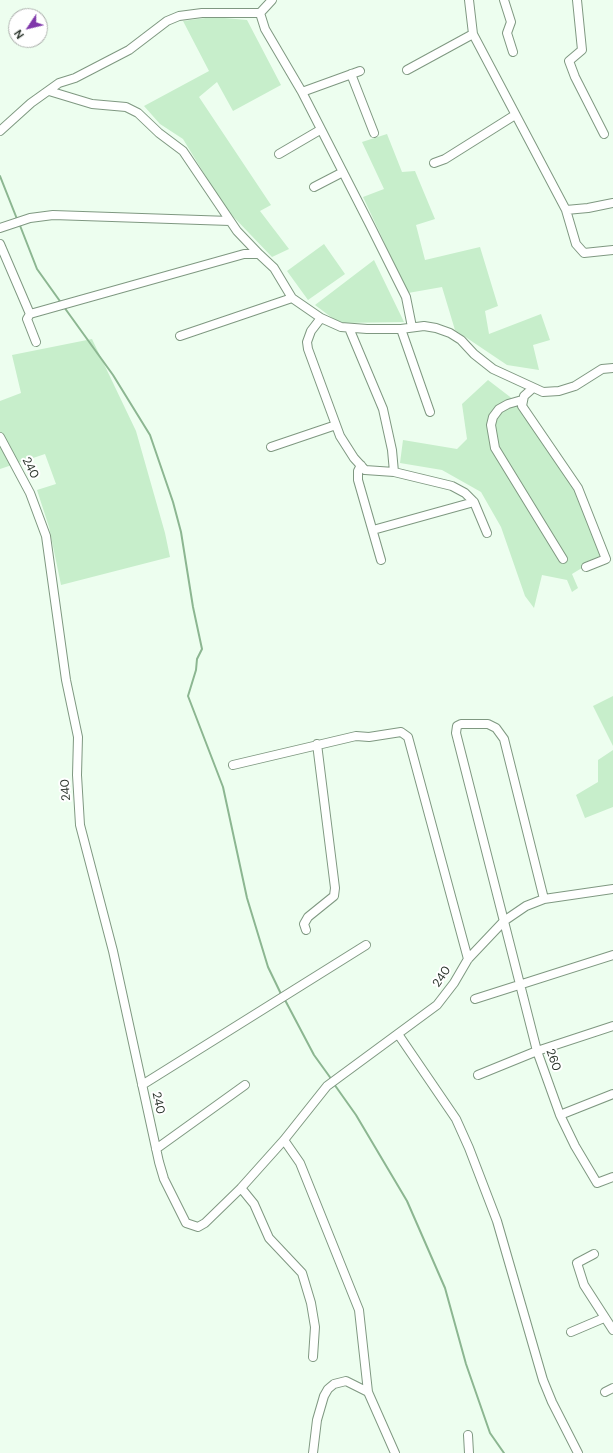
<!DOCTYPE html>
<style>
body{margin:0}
#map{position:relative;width:613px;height:1453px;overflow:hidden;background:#edfeef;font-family:"DM Sans",sans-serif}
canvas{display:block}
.north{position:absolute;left:8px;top:8px;width:40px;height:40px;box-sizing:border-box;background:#fff;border:1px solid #aaaeaa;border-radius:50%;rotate:235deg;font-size:11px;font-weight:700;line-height:16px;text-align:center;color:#2a342b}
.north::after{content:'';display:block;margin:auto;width:14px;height:18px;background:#7f37aa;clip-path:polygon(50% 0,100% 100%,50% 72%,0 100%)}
</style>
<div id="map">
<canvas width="613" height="1453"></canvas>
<div class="north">N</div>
</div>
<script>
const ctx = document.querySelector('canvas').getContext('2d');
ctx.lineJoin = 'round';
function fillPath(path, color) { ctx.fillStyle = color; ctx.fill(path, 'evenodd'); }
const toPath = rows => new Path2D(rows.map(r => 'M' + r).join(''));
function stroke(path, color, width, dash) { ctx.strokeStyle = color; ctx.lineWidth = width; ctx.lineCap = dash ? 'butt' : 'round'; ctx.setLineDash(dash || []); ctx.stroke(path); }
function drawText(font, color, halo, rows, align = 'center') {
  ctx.font = font + ' "DM Sans",sans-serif'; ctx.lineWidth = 4; ctx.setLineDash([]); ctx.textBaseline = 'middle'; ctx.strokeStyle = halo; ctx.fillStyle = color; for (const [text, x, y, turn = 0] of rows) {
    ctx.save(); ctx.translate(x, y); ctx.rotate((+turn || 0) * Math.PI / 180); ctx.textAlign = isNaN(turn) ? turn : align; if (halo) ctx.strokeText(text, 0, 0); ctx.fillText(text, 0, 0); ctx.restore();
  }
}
fillPath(toPath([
 [213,17,247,20,281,85,233,111,217,82,199,97,271,205,260,211,289,249,272,257,225,208,183,139,160,124,144,106,209,71,183,21],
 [387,134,402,172,415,171,435,219,416,225,425,260,480,247,498,306,485,311,489,334,541,314,550,340,533,345,539,370,507,365,455,330,442,287,408,293,363,197,384,189,362,142],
 [324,244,345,274,308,300,287,271],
 [374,260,404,322,339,323,315,305],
 [92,339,136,431,165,533,170,557,61,585,49,527,37,490,56,484,45,454,0,469,0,401,21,393,12,355],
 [488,380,518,403,580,494,603,555,572,574,578,588,572,592,567,580,542,575,534,608,525,596,501,527,481,492,442,470,400,463,403,440,457,449,467,439,462,404],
 [613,696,613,746,593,706],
 [613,750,613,807,585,818,576,795,598,782,598,760]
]), '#c7eecb');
stroke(toPath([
 [0,176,17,219],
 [19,223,37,269,62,304],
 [64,307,113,375,150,435,173,502,181,532,193,607,202,649,197,659,196,670,188,696,223,787,247,898,268,967,282,996],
 [285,1000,314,1055,332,1080],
 [334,1084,356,1115,407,1201,445,1288,466,1364,490,1433,504,1453]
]), '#8cb691', 2);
const minor = toPath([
 [272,0,260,13,265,29,302,92,370,225,406,297,412,327],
 [469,0,473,34,566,210,576,244,584,253,613,250],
 [504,0,511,22,507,33,513,52],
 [577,0,582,50,569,61,575,77,604,134],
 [407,70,473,34],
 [351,74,374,133],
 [49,91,92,104,126,107,138,113,159,133,183,151,237,231,259,254],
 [302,92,360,71],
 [0,131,31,103,59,83,75,78,129,50,167,21,179,16,202,13,260,13],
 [279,154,320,130],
 [434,163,445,159,515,115],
 [314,187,343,172],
 [566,210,588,208,613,203],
 [0,228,30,218,53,215,230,221],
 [0,244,30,314],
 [321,318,311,331,307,342,308,349,340,436,354,458,365,470,394,472,452,486,465,493,474,502,487,533],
 [349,328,383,409,392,450,394,472],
 [401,329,430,412],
 [180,336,292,298],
 [36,342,27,319,30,314,244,254,259,254,274,268,292,298,321,318,341,327,367,329,401,329,424,326,436,328,450,333,461,340,474,354,493,369,543,392,559,391,575,386,602,369,613,368],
 [533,388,524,396,522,406,578,488,606,559,586,567],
 [522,400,508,404,499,409,493,417,491,425,495,448,563,559],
 [0,437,30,493,46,536,66,680,78,737,77,775,80,825,113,951,159,1162,164,1179,186,1223,198,1227,205,1223,241,1188,284,1140,327,1086,437,1005,454,983,468,959,504,921,526,906,544,899,613,889],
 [271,447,336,425],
 [361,465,358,471,358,480,381,560],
 [373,530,474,502],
 [233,765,356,736,369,737,401,732,408,737,468,959],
 [544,899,504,739,496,728,488,724,461,724,457,726,456,733,537,1051,560,1115,575,1146,597,1183,613,1177],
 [306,930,304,924,308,917,334,896,335,888,317,744],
 [475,999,613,955],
 [398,1034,456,1119,469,1148,497,1221,543,1380,552,1402,578,1453],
 [478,1075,537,1051,613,1026],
 [142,1085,366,945],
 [560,1115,613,1094],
 [284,1140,300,1163,359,1310,368,1392,395,1453],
 [156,1149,245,1085],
 [241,1188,254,1204,269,1238,302,1273,311,1303,315,1327,313,1357],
 [594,1254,577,1263,584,1285,613,1330],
 [571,1332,604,1318],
 [605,1392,613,1388],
 [468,1435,469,1453],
 [313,1453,317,1420,324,1396,328,1389,334,1384,346,1381,368,1392]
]);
stroke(minor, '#7f9881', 10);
stroke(minor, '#fff', 8);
drawText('12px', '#2a342b', '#fff', [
 ["240",30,468,63],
 ["240",66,790,-94],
 ["240",442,977,-56],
 ["260",553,1060,70],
 ["240",158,1103,78]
]);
</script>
